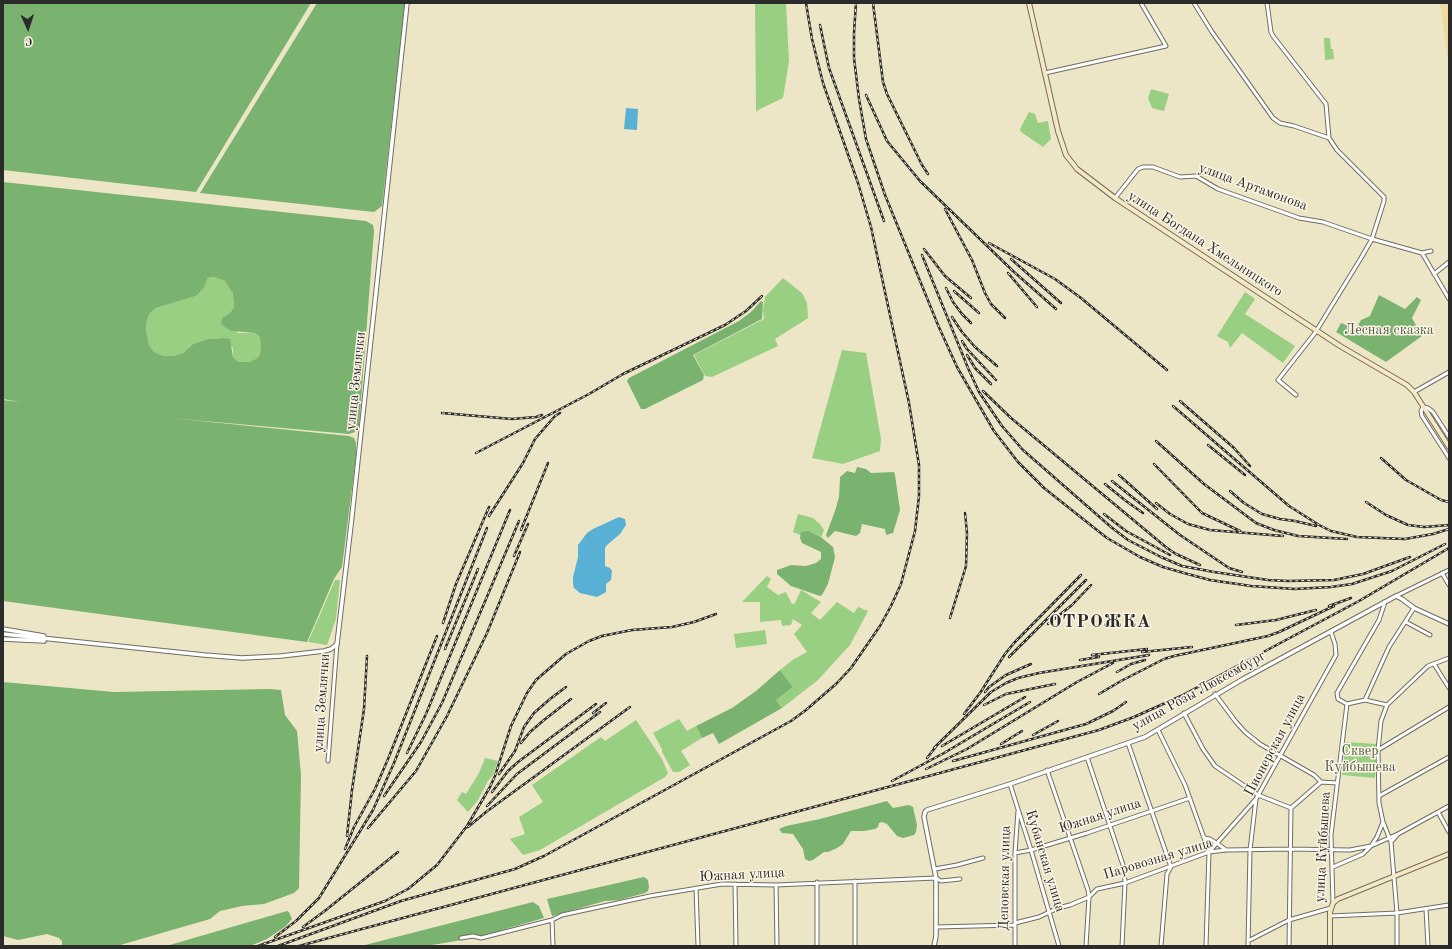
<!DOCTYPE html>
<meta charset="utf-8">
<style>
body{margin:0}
#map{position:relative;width:1452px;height:949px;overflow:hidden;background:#ede6c6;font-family:"Old Standard TT",serif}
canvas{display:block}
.frame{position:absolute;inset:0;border:4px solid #2b2b2b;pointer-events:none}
.north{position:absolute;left:8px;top:8px;width:40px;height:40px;-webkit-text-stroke:3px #fcf5e5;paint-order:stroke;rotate:177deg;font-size:11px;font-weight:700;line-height:16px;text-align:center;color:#2b2b2b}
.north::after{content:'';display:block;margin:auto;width:14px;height:18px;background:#2b2b2b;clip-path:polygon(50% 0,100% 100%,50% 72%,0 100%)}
</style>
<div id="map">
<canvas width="1452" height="949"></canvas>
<div class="frame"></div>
<div class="north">С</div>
</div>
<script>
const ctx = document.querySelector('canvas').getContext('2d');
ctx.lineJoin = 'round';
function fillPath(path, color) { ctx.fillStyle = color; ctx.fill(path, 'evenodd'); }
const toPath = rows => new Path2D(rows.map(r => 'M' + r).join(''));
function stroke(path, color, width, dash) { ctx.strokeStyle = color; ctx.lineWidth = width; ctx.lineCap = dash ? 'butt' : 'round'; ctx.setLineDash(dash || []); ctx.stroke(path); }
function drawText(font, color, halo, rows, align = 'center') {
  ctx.font = font + ' "Old Standard TT",serif'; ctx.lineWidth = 3; ctx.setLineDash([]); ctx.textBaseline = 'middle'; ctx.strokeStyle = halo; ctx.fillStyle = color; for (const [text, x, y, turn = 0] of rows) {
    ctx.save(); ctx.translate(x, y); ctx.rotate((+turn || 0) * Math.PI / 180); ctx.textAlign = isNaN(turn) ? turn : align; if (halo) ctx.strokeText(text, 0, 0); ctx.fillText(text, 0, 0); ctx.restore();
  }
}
fillPath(toPath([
 [755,3,786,3,789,61,783,98,760,109,756,112],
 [1324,38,1330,38,1331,49,1333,49,1334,59,1325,60],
 [1151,89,1169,94,1164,111,1152,108,1148,98],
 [1029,112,1035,114,1038,123,1048,121,1051,139,1043,147,1021,132,1020,129],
 [214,277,225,281,233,294,234,307,230,313,222,318,238,333,255,333,259,336,261,344,260,354,257,358,252,362,238,362,233,358,233,348,224,338,208,339,193,344,183,353,174,356,164,356,154,352,149,345,146,330,147,320,150,313,156,308,196,296,204,288,208,278],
 [783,278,802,293,807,303,808,318,775,339,778,346,712,377,705,376,694,355,764,319,763,310,765,297],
 [1245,292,1255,299,1245,314,1295,346,1283,363,1242,333,1230,348,1228,342,1217,336],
 [842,350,866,353,881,439,880,451,843,464,812,458],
 [798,514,813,518,820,524,824,530,819,543,793,532],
 [767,576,771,579,767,587,778,595,786,592,792,604,795,603,801,590,821,602,811,613,820,620,837,602,854,613,858,607,868,611,850,645,818,680,782,708,776,700,793,687,780,670,794,659,807,652,794,634,802,625,793,619,791,625,782,626,781,620,760,622,760,602,742,602],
 [335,580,340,580,336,619,327,645,308,642],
 [765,630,767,644,736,648,734,634],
 [679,719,687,731,696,726,702,738,681,751,690,765,679,772,673,772,662,752,662,749,653,733],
 [636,720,662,759,668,773,665,777,540,850,523,855,510,839,525,834,519,817,543,802,532,785,601,737,605,741],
 [1346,742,1377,744,1375,778,1342,775],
 [485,758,498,761,493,775,488,781,478,800,468,812,457,800,462,792,466,794,479,773]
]), '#98cf82');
fillPath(toPath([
 [3,3,311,3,196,192,3,170],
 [317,3,405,3,382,206,374,212,200,193],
 [3,182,366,221,373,225,374,231,359,426,355,432,349,434,171,418,349,436,354,438,356,443,356,456,342,567,334,579,307,642,3,601,3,400,20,402,3,399],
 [214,277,225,281,233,294,234,307,230,313,222,318,221,324,231,331,255,333,259,336,261,344,260,354,257,358,251,362,238,362,233,357,230,339,224,338,208,339,193,344,183,353,174,356,164,356,154,352,149,345,146,330,147,320,150,313,156,308,196,296,204,288,208,278],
 [1379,295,1405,309,1417,297,1421,300,1412,318,1422,336,1386,362,1336,332,1341,323,1356,329,1361,320,1370,316],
 [761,301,763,302,762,319,693,355,704,375,703,380,645,409,641,409,627,381,629,378,739,321,751,312],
 [857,467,866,469,871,473,894,472,895,475,900,510,893,533,886,535,885,529,862,524,860,533,856,536,835,531,828,538,826,535,835,511,839,497,840,477,847,471,855,473],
 [808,531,822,538,833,547,835,557,828,584,822,595,820,596,791,586,777,574,777,570,783,568,791,565,806,566,816,563,821,559,821,552,802,543,800,538,801,532],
 [780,670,793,687,776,700,782,708,719,744,713,733,702,738,696,726,732,708,756,691],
 [3,682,114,692,269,689,281,690,285,715,297,731,301,775,299,888,294,893,264,904,242,906,220,911,210,919,117,946,62,946,62,941,59,938,47,934,18,940,3,936],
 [887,801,893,808,909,805,913,807,917,825,916,832,914,835,903,838,897,836,887,824,882,822,879,823,878,827,875,829,864,831,851,831,843,844,837,848,828,852,824,852,813,860,809,861,805,859,803,849,793,834,782,833,779,829,786,826,820,819],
 [644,877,648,880,649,887,648,891,645,893,619,900,605,901,552,916,547,899],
 [533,902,539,906,544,918,474,938,426,946,361,946],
 [287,911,289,912,292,919,286,926,267,939,250,946,166,946]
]), '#7ab270');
fillPath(toPath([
 [1440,3,1449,3,1449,68]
]), '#eeda9e');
fillPath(toPath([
 [626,108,638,109,637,130,624,129],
 [619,517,625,519,626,525,620,534,607,545,605,548,605,566,610,568,612,571,611,580,606,584,606,592,597,597,580,593,574,588,573,584,573,577,578,557,578,545,587,533,593,529]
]), '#58b0d5');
const minor = toPath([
 [1194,3,1212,32,1273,118,1280,123,1294,126,1329,138,1337,150,1384,197,1384,201,1372,239,1361,258,1315,333,1278,380,1296,395],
 [1267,3,1271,32,1273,36,1326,104,1329,138],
 [1045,73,1166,46,1141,3],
 [1115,198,1138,169,1143,167,1153,167,1180,177,1196,176,1218,189,1299,218,1323,222,1372,239,1422,253,1449,299],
 [1422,253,1431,251],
 [1434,274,1449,262],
 [1414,392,1449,372],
 [1449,437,1433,412,1428,408,1423,407,1421,411,1422,416,1449,458],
 [1442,573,1449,585],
 [1396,596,1449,570],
 [1406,622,1430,635],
 [1434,664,1449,688],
 [1215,694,1236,722,1245,732,1260,744,1314,775,1321,782],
 [1365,700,1387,705,1428,666,1449,658],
 [1347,704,1338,699,1337,693,1379,620,1384,605,1384,602],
 [1387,705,1381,721,1378,750,1379,803,1383,822,1391,842,1397,913,1397,946],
 [1184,713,1203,749,1215,766,1258,795,1291,808,1321,782,1337,783],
 [1158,730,1185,785,1209,852,1206,946],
 [1128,743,1171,867,1167,874,1161,946],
 [1378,750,1449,707],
 [1087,757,1124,868,1125,883,1122,946],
 [328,761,337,643],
 [1047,770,1088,890,1089,897,1086,946],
 [1010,784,1031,850,1059,946],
 [1379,796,1449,757],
 [1438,812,1449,832],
 [1205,838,1210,839,1218,844,1226,850],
 [1391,842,1398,834],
 [1209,852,1256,799],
 [1015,853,1031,850,1087,833,1190,798],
 [1333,867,1363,854,1371,846,1377,837,1383,822],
 [935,869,957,865,983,858],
 [855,881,855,946],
 [735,884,736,946],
 [776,885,777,946],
 [696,888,698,946],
 [1333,903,1331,835,1347,704,1365,700,1389,647,1414,608],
 [1426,909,1428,946],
 [1330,916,1397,913,1449,905],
 [552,920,553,946],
 [1015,923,1039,917,1058,908,1070,905,1089,897,1097,889,1125,883,1209,852,1226,850,1290,849,1350,850,1371,846,1398,834,1449,806],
 [936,927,1015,925],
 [461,938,473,936,481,938,552,920,562,915,650,896,722,884,776,885,936,878,941,881,960,879],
 [1248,941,1289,920,1331,908],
 [817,946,817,882],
 [1015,946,1015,853,1018,811],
 [1248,946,1250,850,1256,799,1336,655,1335,644,1331,632],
 [1289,946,1291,808]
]);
const tertiary = toPath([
 [3,629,44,636],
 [3,634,204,655,242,658,281,656,324,651,331,649,337,644,351,525,407,3],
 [3,639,44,641],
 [934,946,936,936,936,878,924,817,925,812,927,810,1010,784,1145,737,1243,679,1396,596,1402,599,1414,608,1449,624]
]);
const secondary = toPath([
 [1029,3,1058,131,1066,155,1077,169,1115,198,1340,346,1407,385,1414,392,1449,447],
 [1330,946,1330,912,1333,903,1338,899,1449,854]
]);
stroke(minor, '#6f6c61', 5);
stroke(tertiary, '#6f6c61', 5.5);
stroke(secondary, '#6f6c61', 6);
stroke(minor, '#fff', 3);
stroke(tertiary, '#fff', 3.5);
stroke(secondary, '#f7e8c3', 4);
const rail = toPath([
 [856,3,854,33,854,58,859,99,866,139,885,195,938,325,957,367,994,431,1018,462,1044,488,1107,538,1140,557,1163,567,1184,573,1210,580,1251,586,1295,589,1331,587,1352,584,1392,571,1445,544],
 [873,3,883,82,887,94,922,165,928,174],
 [820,25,829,68,884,221],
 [866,95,887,141,920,181,1013,271,1056,309],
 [945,209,972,260,985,293,991,304,1005,318],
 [989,243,1055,279,1081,298,1167,370],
 [924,249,945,276,971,298],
 [922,255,968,368,979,392,1002,426,1023,450,1111,527,1128,540,1161,557,1182,566,1214,572,1268,580,1288,581,1334,580,1363,574,1410,557],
 [1011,259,1061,303],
 [1008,273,1037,307],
 [946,288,953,302,962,314,971,323],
 [954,291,979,313],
 [952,317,962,332,975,347,997,366],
 [962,341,967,349,996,380],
 [967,355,975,368,991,384],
 [983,391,1011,418,1167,548,1176,554,1200,565],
 [1180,401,1234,448,1250,466],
 [1173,406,1289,506,1319,525,1331,531,1357,537,1405,539,1433,534,1449,529],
 [442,413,512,419,536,417,542,415],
 [1156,441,1204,484,1256,523,1274,530,1298,536,1347,539],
 [1208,445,1245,475],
 [476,453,589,394,623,374,725,325,746,311,762,296],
 [1381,458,1406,480,1441,500,1449,502],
 [1154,464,1202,513,1240,531],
 [1119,475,1157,509],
 [1112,481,1180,535,1229,568,1242,572],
 [1105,484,1126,501,1143,513],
 [1230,491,1244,503,1262,514,1280,519,1295,521,1316,526],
 [1366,502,1386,515,1408,525,1424,527,1449,525],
 [1156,503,1170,514,1188,524,1210,530,1283,536],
 [1104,514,1126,531,1170,555],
 [489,516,523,463,535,439,555,416,560,413],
 [521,530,548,463],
 [514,556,528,524],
 [1329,606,1351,598],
 [950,618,966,566,967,533,965,513],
 [443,623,456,584,489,507],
 [1048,624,1072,605,1091,585],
 [1236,625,1276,620,1316,610],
 [445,649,478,569],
 [1142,652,1192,647],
 [1092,655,1147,649],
 [1009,657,1086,580],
 [1080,660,1099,657],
 [1117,672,1131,664,1145,660],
 [985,692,989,687,1006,675,1031,664],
 [1099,694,1121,681,1164,659,1174,656,1268,636,1279,632,1334,606],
 [984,705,1006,694,1055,684],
 [593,713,606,703],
 [964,714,980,693,1005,654,1014,643,1081,575],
 [1033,735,1058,721],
 [521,743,530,732,544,720,571,699],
 [1001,744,1022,731],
 [942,746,1025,697],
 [934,748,991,692,1006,683,1018,678,1039,673,1149,655],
 [407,753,426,714,510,510],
 [927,758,938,744],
 [953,761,1086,724,1113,711,1126,702],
 [926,769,967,749,1077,682,1113,663],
 [499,774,515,751,524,727,534,713,550,699,566,687],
 [892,781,944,753,1030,702],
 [492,792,508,771,518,762,596,704],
 [384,796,421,742,442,703,519,521],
 [487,806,517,774,600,712],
 [468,827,486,812,630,707],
 [368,828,416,771,447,716,487,633,520,552],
 [347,836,352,790,364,709,367,656],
 [345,849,354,827,375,789,388,759,437,636],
 [303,927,326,910,398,852],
 [275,937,296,921,319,898,373,810,394,763,487,528],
 [258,946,385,901,408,889,437,865,467,826,490,787,495,776,511,726,527,693,536,680,566,654,589,641,602,636,632,630,672,627,694,622,716,614],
 [278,946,401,901,515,869,544,856,577,838,791,721,806,710,836,684,851,668,880,626,891,606,901,584,915,531,919,496,919,465,909,403,871,227,858,183,823,83,812,39,806,3],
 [299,946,1099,730,1134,717,1181,696,1359,601,1449,548]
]);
stroke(rail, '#2b2b2b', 2.5);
stroke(rail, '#fcf5e5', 1, [3]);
drawText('14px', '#2b2b2b', '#fcf5e5', [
 ["улица Артамонова",1253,187,20],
 ["улица Богдана Хмельницкого",1205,244,33],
 ["улица Землячки",356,381,-84],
 ["улица Розы Люксембург",1199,691,-29],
 ["улица Землячки",322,703,-86],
 ["Пионерская улица",1275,745,-62],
 ["Южная улица",1100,816,-18],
 ["улица Куйбышева",1323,847,-87],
 ["Паровозная улица",1158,859,-17],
 ["Кубанская улица",1045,861,73],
 ["Южная улица",742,875,-3],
 ["Деповская улица",1005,878,-89]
]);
drawText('14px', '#4c5c45', '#fcf5e5', [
 ["Лесная сказка",1389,330],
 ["Сквер",1360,751],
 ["Куйбышева",1360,767]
]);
ctx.letterSpacing = '1px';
drawText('bold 18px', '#2b2b2b', '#fcf5e5', [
 ["ОТРОЖКА",1100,622]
]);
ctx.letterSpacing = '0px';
</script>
